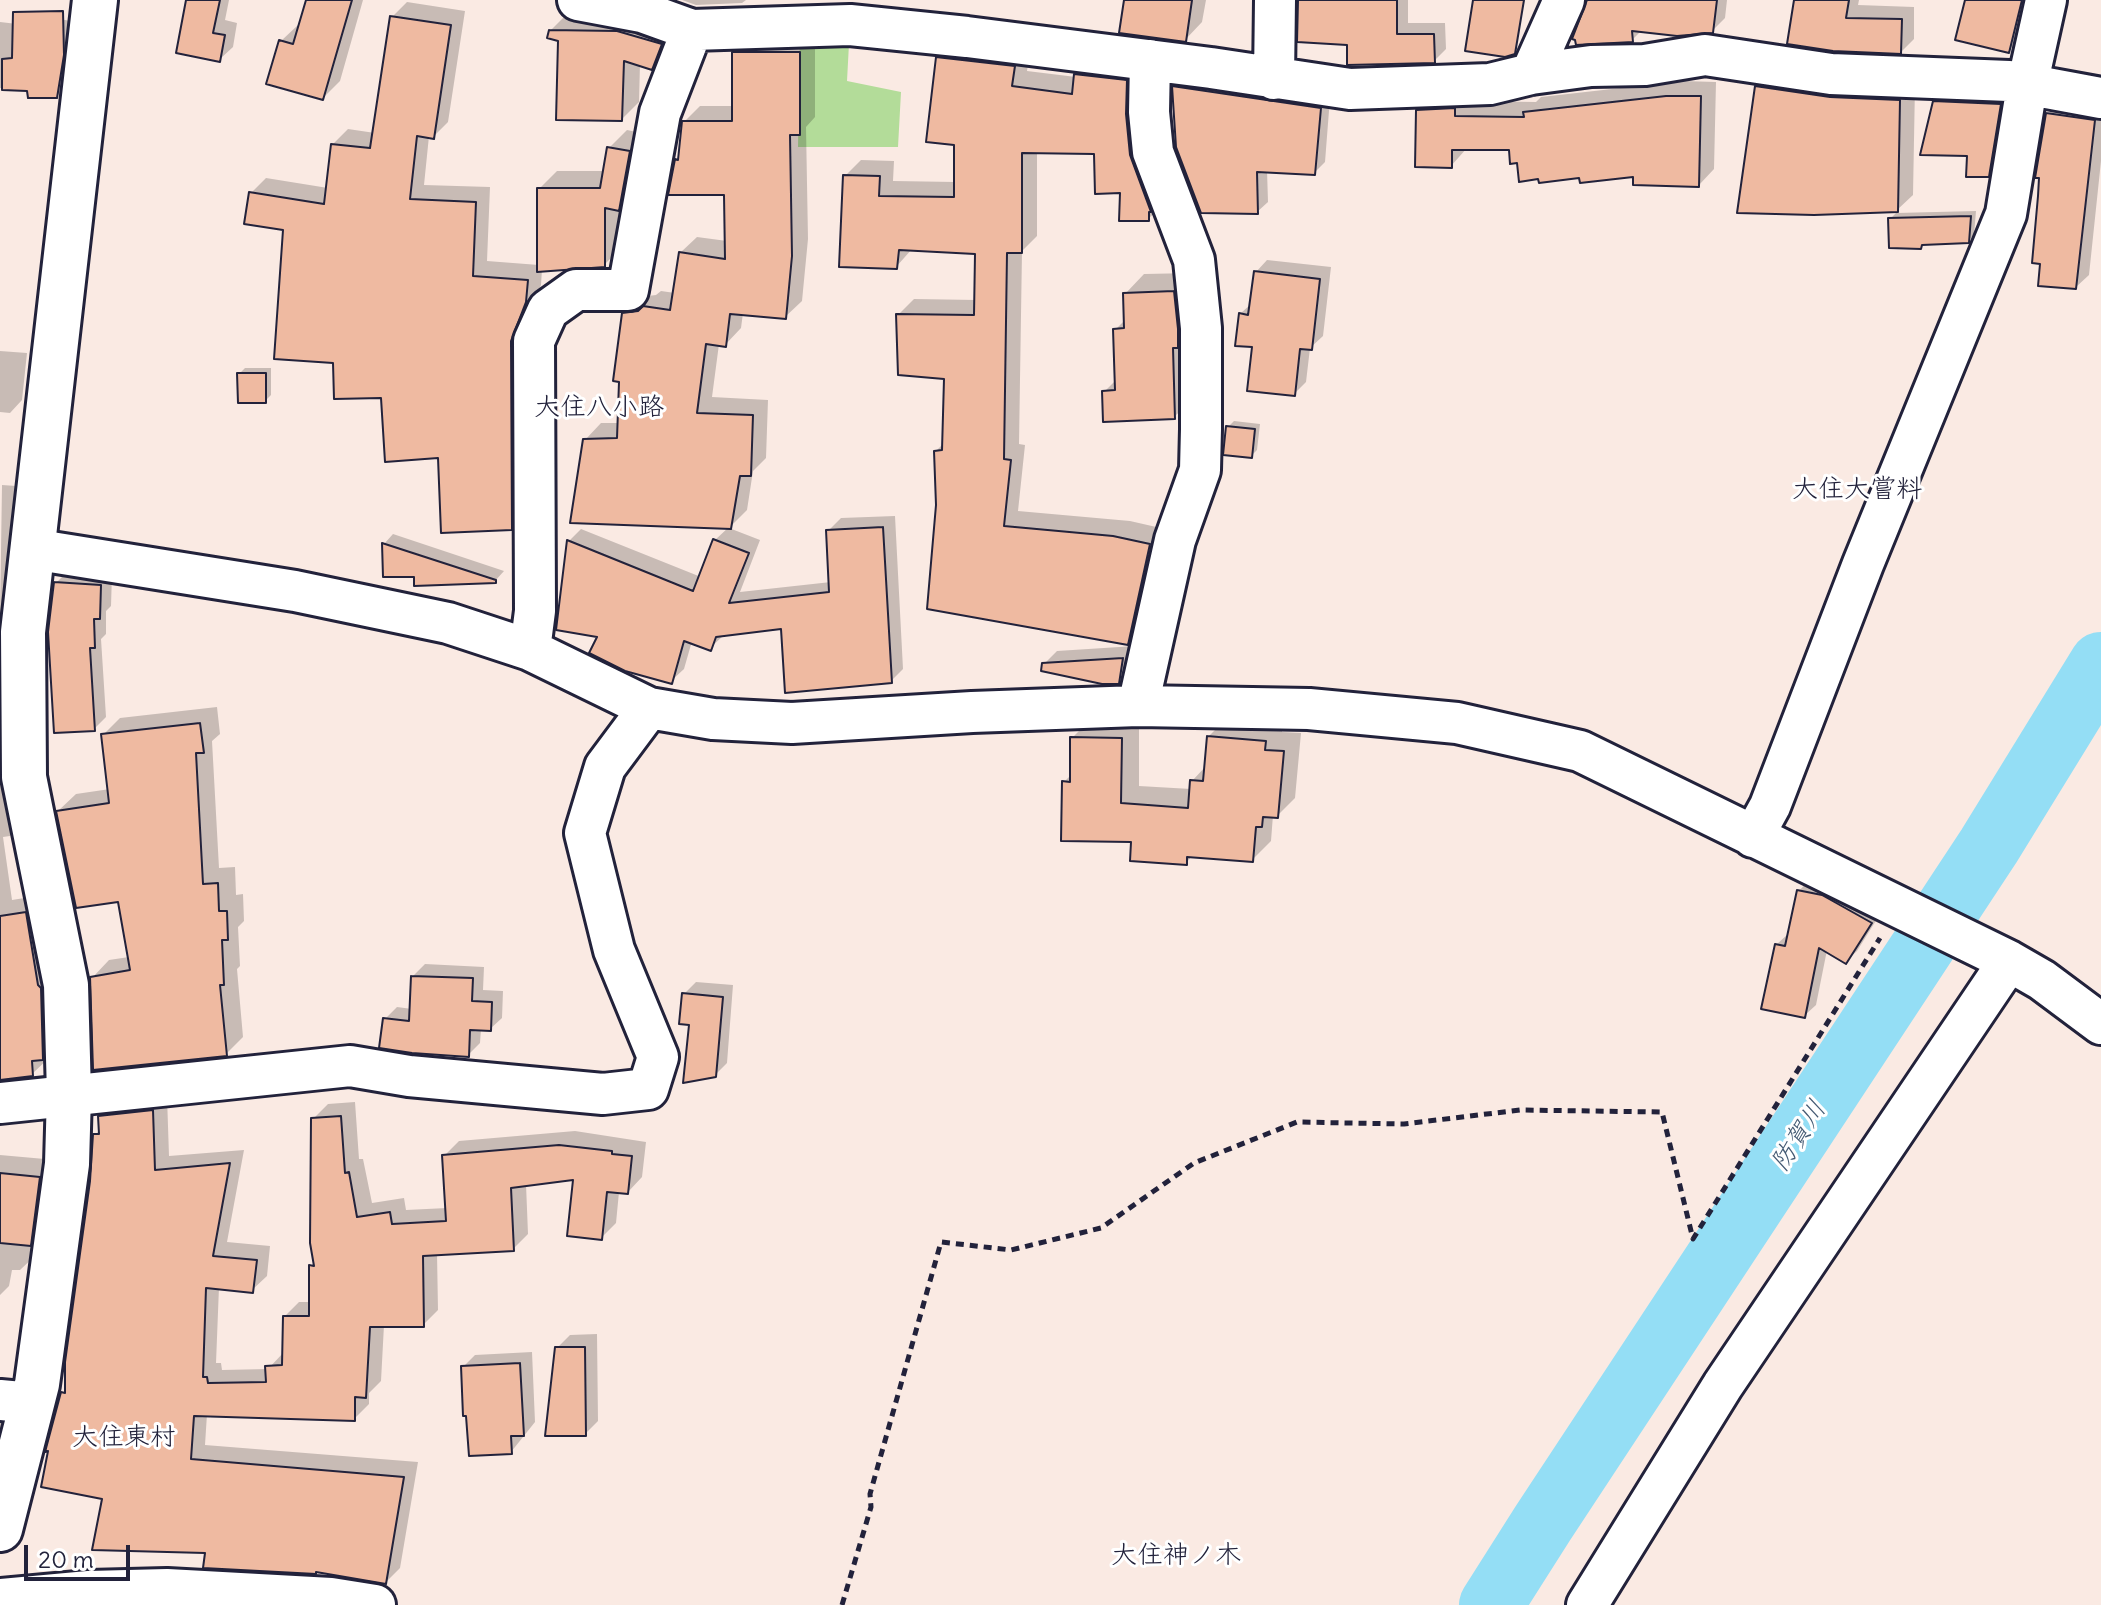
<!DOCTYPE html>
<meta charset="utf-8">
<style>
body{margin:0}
#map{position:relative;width:2101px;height:1605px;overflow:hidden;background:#faeae3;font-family:Delius,sans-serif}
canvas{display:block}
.scale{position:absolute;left:24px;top:1545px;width:106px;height:36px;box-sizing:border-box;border:4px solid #22223b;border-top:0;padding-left:10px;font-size:24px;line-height:28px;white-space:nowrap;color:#22223b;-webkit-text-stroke:6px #fff;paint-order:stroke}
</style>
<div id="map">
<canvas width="2101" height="1605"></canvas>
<div class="scale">20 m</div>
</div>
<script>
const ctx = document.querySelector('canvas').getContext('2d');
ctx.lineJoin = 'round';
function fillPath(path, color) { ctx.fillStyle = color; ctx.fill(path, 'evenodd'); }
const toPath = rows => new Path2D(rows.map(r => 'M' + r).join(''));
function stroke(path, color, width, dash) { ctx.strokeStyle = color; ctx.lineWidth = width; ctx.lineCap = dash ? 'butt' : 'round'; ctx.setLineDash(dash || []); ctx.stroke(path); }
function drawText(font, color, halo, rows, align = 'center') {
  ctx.font = font + ' Delius,"Klee One",sans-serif'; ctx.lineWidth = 6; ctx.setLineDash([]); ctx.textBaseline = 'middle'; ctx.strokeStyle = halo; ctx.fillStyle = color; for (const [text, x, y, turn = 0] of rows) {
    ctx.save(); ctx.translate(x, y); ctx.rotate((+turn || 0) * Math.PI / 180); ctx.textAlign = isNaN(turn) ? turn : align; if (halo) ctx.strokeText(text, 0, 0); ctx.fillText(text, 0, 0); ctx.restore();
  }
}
fillPath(toPath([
 [850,25,847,81,901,92,898,147,798,147,800,26]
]), '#b3dc99');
fillPath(toPath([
 [188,0,229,0,225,20,237,23,233,47,220,59],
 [308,0,363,0,340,81,323,98,281,41,298,25,301,25],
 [682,0,746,0,742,3,696,5],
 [1126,0,1206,0,1202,22,1185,40],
 [1299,0,1408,0,1408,23,1445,23,1446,49,1434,61,1349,44],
 [1589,0,1727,0,1725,18,1712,31,1642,30,1632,40],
 [1796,0,1859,0,1858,5,1914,7,1914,39,1901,52],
 [1967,0,2032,0,2021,38,2008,51],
 [407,2,465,11,448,122,433,137,429,136,424,185,490,187,487,261,539,265,539,189,557,171,605,171,609,148,627,130,646,134,636,191,622,205,622,247,604,265,542,269,541,285,525,324,526,513,511,528,383,396,335,361,285,228,251,193,266,178,328,188,333,144,348,129,375,133,392,17],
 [27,13,76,22,70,83,57,96,29,89,0,88,0,22,17,24],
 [568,13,678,26,669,50,652,67,640,64,639,102,622,119,551,30],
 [815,36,815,117,806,127,808,239,802,301,785,317,743,313,741,328,725,345,719,344,712,397,768,400,766,458,753,471,747,510,729,528,760,540,740,592,831,582,828,531,841,518,895,516,903,669,891,681,783,627,723,636,710,648,692,641,684,669,671,681,600,636,569,541,581,529,701,577,715,540,729,527,585,440,601,423,620,423,624,314,640,297,656,295,661,291,675,293,680,253,697,237,727,241,726,193,677,160,680,157,684,122,700,106,734,106,734,53,750,37],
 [954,42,1030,51,1027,71,1076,77,1091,59,1141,65,1164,204,1148,219,1122,191,1096,152,1037,151,1037,236,1022,251,1019,444,1025,445,1018,511,1130,521,1165,529,1143,627,1127,643,938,505,936,451,944,443,946,377,898,315,914,299,977,300,977,252,912,249,896,267,845,176,861,160,894,161,893,181,956,182,956,144,938,58],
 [1772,71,1915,85,1913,195,1897,210,1757,87],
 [1185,77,1330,98,1325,162,1314,173,1267,170,1268,202,1257,212,1175,87],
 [1683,81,1716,82,1714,169,1699,185,1635,175,1581,175,1518,161,1510,148,1467,148,1451,166,1418,110,1434,95,1470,101,1536,102,1541,97],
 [1951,86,2016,88,2004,159,1988,175,1969,155,1934,102],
 [2061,101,2101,107,2101,161,2089,275,2076,287,2042,262,2048,114],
 [1976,211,1974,235,1968,241,1925,242,1921,247,1890,219,1896,213],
 [1267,260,1331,267,1323,336,1310,348,1306,382,1294,394,1254,346,1240,314,1252,303,1256,272],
 [1193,273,1194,398,1174,417,1104,392,1117,379,1115,330,1125,320,1125,294,1144,274],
 [0,351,27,353,22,400,10,413,0,412],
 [245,368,271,368,271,395,265,401,239,374],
 [1234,421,1260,424,1257,450,1251,456,1228,427],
 [2,485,31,487,18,599,0,617],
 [393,534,504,571,495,581,416,575,385,575,384,544],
 [68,571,112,574,111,606,106,611,106,634,101,639,106,717,94,729,56,583],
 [1135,646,1132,669,1119,682,1044,664,1057,651],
 [217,707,220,734,212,741,219,868,235,867,236,895,243,894,244,921,238,927,240,966,237,969,243,1037,226,1054,92,978,109,960,129,957,120,900,58,811,76,794,110,789,103,735,120,718],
 [1226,719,1283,723,1282,732,1301,733,1295,798,1277,816,1273,815,1271,841,1253,859,1193,855,1186,863,1133,840,1064,782,1072,774,1072,738,1090,720,1139,721,1139,786,1191,789,1192,781,1206,766,1208,737],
 [16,733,28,818,10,836,3,837,12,900,43,895,50,1057,32,1074,0,1078,0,735],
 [1810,879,1882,911,1857,951,1845,962,1827,950,1816,1005,1804,1016,1776,945,1788,934,1799,891],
 [425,964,484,967,483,990,503,991,502,1018,490,1029,481,1029,480,1043,468,1055,385,1019,397,1007,412,1009,413,976],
 [696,982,733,985,727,1063,715,1075,691,1023,684,994],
 [167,1096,169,1156,244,1150,227,1242,270,1246,267,1276,252,1290,219,1287,216,1363,221,1363,222,1370,268,1369,284,1352,285,1316,299,1302,311,1302,311,1266,316,1262,313,1119,328,1104,355,1102,359,1159,363,1159,372,1203,404,1198,406,1210,447,1208,444,1156,459,1141,575,1131,646,1142,642,1177,628,1192,619,1192,616,1223,601,1238,576,1177,526,1184,528,1234,513,1249,437,1253,438,1310,423,1325,384,1325,381,1381,369,1393,369,1404,354,1419,207,1414,205,1445,418,1462,400,1568,385,1583,333,1573,205,1566,208,1552,104,1497,63,1393,67,1388,92,1181,95,1135,101,1129,101,1117,115,1102],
 [0,1155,56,1160,37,1254,20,1270,12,1270,9,1286,0,1295],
 [597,1334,598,1421,585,1434,557,1348,570,1335],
 [532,1352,535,1422,511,1452,463,1367,475,1355],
 [12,1407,0,1455,0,1410]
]), '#0003');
stroke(toPath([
 [1491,1605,1543,1523,1989,846,2101,664]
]), '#94def5', 64);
const building = toPath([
 [186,0,220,0,213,33,225,35,220,62,176,53,186,0],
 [306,0,352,0,323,100,266,84,279,40,293,44,306,0],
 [1124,0,1192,0,1186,42,1119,33,1124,0],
 [1298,0,1397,0,1397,34,1434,34,1435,63,1347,65,1347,45,1297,42,1298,0],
 [1473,0,1524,0,1515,54,1505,57,1465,51,1473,0],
 [1587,0,1717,0,1713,33,1677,36,1632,31,1633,42,1576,45,1575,40,1572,39,1587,0],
 [1794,0,1849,0,1846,18,1902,19,1901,54,1833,51,1787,44,1794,0],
 [1965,0,2022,0,2009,53,1955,40,1965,0],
 [63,11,64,55,57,98,28,98,27,91,2,90,2,59,12,58,13,12,63,11],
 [390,16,451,25,434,139,417,136,410,199,476,202,473,276,528,280,526,302,511,341,512,530,441,533,438,458,385,462,381,398,334,399,333,363,274,359,283,230,244,224,249,192,324,204,331,144,370,148,390,16],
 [549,30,617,31,662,44,652,70,624,61,622,121,556,120,558,41,547,38,549,30],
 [732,52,800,52,800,135,790,135,792,256,786,319,730,314,726,347,706,344,697,413,753,415,751,476,740,476,731,529,570,523,583,439,617,438,619,382,613,381,622,313,638,311,643,306,670,310,679,252,725,259,724,195,668,195,675,159,678,160,682,121,732,121,732,52],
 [936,57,1015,66,1012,86,1072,94,1074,74,1127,80,1126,114,1130,155,1151,212,1149,212,1149,221,1119,221,1120,193,1095,194,1094,154,1022,153,1022,253,1007,253,1004,459,1011,460,1004,526,1113,536,1150,544,1128,645,927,609,936,505,934,451,942,450,944,379,898,375,896,314,974,315,975,254,899,250,897,269,839,267,843,175,880,176,879,196,954,197,954,145,926,142,936,57],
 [1172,86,1321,108,1315,175,1257,172,1258,214,1201,213,1176,147,1172,86],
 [1755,86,1830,97,1900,100,1898,212,1814,215,1737,213,1755,86],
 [1666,96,1701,96,1699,187,1633,185,1633,177,1580,183,1579,178,1539,183,1538,179,1519,182,1517,163,1510,164,1509,150,1452,150,1452,168,1415,167,1416,110,1455,108,1455,116,1524,117,1523,112,1666,96],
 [1933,101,2001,104,1989,177,1966,177,1967,156,1920,155,1933,101],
 [2046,113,2095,120,2076,289,2038,286,2040,264,2032,263,2038,196,2039,178,2035,178,2046,113],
 [607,147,630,151,619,211,605,208,605,267,537,272,537,188,600,188,607,147],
 [1971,216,1969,243,1922,245,1921,249,1889,248,1888,218,1971,216],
 [1254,271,1320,279,1312,350,1300,349,1295,396,1247,391,1252,347,1235,346,1239,313,1248,315,1254,271],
 [1174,291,1178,329,1178,348,1173,348,1175,419,1103,422,1102,391,1115,390,1113,329,1124,328,1123,293,1174,291],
 [237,373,266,373,266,403,238,403,237,373],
 [1226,426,1255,429,1252,458,1223,455,1226,426],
 [883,527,892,683,785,693,781,629,716,637,711,651,684,641,672,684,625,671,589,653,597,637,556,630,567,540,693,591,713,539,749,553,729,603,829,592,826,530,883,527],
 [382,543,496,580,496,583,414,586,414,577,383,577,382,543],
 [54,582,101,585,100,619,94,619,95,648,90,648,95,731,54,733,48,632,54,582],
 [1123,658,1119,684,1102,684,1041,671,1042,663,1123,658],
 [200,723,204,753,196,753,203,884,218,883,219,911,227,911,228,940,222,940,224,985,220,985,227,1056,93,1070,90,977,130,970,118,902,76,908,56,811,109,803,101,734,200,723],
 [1207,736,1266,741,1265,750,1284,751,1278,818,1263,817,1262,827,1256,827,1253,862,1187,857,1187,865,1130,861,1131,842,1061,841,1062,781,1070,782,1070,737,1122,738,1121,803,1188,808,1190,780,1203,781,1207,736],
 [1797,890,1822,895,1872,923,1846,964,1819,948,1805,1018,1761,1009,1775,944,1785,946,1797,890],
 [26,912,38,985,41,988,43,1060,32,1061,33,1076,0,1080,0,916,26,912],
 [411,976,473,978,472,1001,492,1002,491,1031,470,1030,469,1057,412,1053,379,1048,383,1018,409,1021,411,976],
 [682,993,723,997,716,1077,683,1083,689,1025,679,1024,682,993],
 [153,1110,155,1170,230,1163,213,1256,257,1260,253,1293,206,1288,203,1377,207,1377,208,1383,266,1382,265,1366,282,1365,283,1316,309,1316,309,1265,314,1266,310,1243,311,1118,341,1116,345,1173,349,1172,357,1217,390,1212,392,1224,446,1221,442,1155,559,1145,612,1151,612,1154,632,1156,628,1194,607,1192,602,1240,567,1236,573,1180,511,1188,514,1251,423,1256,424,1327,370,1327,366,1398,355,1397,355,1421,194,1416,191,1459,404,1477,386,1584,316,1572,316,1574,203,1568,205,1553,92,1550,102,1499,41,1487,48,1451,45,1452,61,1392,65,1393,65,1362,90,1181,93,1134,99,1134,98,1116,153,1110],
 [0,1173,40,1177,31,1246,0,1243,0,1173],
 [555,1347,585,1347,586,1436,545,1436,555,1347],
 [520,1363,524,1436,511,1436,512,1454,469,1456,466,1416,463,1416,461,1366,520,1363]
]);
fillPath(building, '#efbaa1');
stroke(building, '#22223b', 2);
const minor = toPath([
 [578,0,642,12,692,30,850,25,967,37,1211,68,1350,89,1490,84,1531,74,1591,66,1645,65,1705,55,1831,74,2009,81,2101,98],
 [1531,74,1564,0],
 [1274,79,1275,0],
 [32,549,295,591,448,623,530,650,649,708,713,719,792,723,972,712,1138,706,1309,709,1457,723,1580,751,2009,961,2042,980,2101,1024],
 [530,650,535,611,534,341,548,310,576,290,628,290,660,113,692,30],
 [1138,706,1175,540,1200,470,1201,429,1201,328,1194,260,1153,152,1149,112,1150,60],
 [1753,837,1770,806,1863,564,2006,214,2027,86,2046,0],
 [0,1103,350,1066,409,1076,603,1094,648,1089,658,1057,614,950,585,833,605,767,649,708],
 [0,1400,32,1403],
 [0,1599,89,1591,167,1589,331,1598,375,1605],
 [1587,1605,1723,1385,2009,961]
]);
const tertiary = toPath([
 [0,1529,37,1384,67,1164,69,1094,66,985,24,777,23,632,95,0]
]);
stroke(minor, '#22223b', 46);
stroke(tertiary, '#22223b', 50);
stroke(toPath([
 [842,1605,871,1507,870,1494,941,1242,1011,1250,1101,1228,1194,1163,1297,1122,1404,1124,1520,1110,1662,1112,1693,1239,1880,938]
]), '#22223b', 5, [8, 6]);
stroke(minor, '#fff', 40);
stroke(tertiary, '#fff', 44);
drawText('26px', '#22223b', '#fff', [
 ["大住八小路",599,408],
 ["大住大嘗料",1857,490],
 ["大住東村",124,1438],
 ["大住神ノ木",1176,1556]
]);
drawText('italic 26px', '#445a73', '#fff', [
 ["防賀川",1799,1136,-57]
]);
</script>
